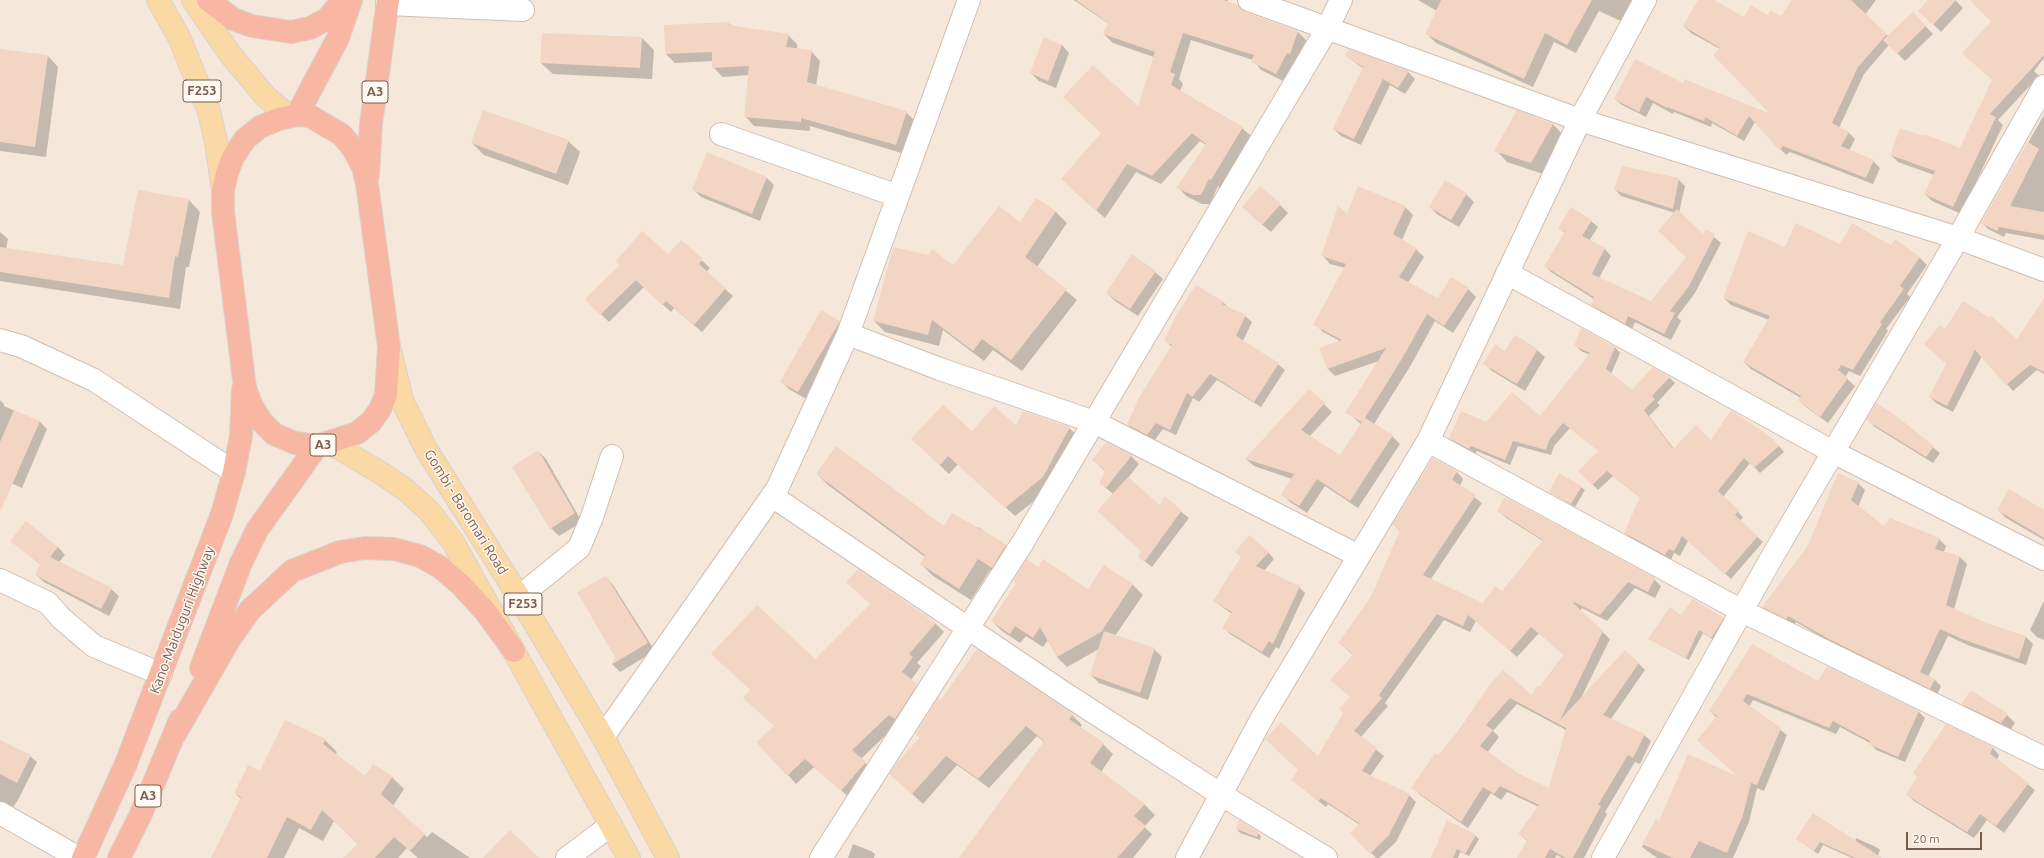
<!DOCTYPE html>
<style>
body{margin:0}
#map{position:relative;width:2044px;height:858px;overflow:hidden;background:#fdf6ec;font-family:Ubuntu,sans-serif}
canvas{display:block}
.scale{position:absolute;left:1906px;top:832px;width:76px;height:18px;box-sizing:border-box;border:2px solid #7a5c4d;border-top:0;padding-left:5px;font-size:12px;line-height:14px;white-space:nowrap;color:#7a5c4d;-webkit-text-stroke:3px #fffaf3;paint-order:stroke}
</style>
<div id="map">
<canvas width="2044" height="858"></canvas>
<div class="scale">20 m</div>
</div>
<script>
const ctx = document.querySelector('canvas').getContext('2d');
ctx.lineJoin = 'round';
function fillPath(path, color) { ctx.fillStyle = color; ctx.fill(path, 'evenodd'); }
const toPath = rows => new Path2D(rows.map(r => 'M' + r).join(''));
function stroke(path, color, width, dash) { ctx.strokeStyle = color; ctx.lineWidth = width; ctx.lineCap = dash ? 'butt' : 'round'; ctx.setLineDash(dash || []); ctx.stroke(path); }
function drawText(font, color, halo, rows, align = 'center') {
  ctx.font = font + ' Ubuntu,sans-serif'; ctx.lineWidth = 3; ctx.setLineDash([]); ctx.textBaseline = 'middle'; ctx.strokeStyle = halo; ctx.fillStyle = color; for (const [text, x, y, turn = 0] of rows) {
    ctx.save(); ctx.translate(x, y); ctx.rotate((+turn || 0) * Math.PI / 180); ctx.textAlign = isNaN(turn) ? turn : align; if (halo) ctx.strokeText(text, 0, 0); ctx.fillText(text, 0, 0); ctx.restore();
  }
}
fillPath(toPath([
 [0,0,2044,0,2044,858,0,858]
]), '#f5e8da');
fillPath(toPath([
 [1074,0,1228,0,1227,2,1244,13,1298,32,1306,40,1298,62,1285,82,1261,70,1253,60,1191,40,1179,79,1183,84,1180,91,1242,128,1251,136,1220,188,1218,186,1210,204,1202,204,1186,196,1178,187,1206,145,1200,141,1161,184,1136,172,1105,218,1071,188,1138,108,1154,57,1113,43,1104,34,1109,24],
 [1418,0,1639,0,1627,24,1599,11,1576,53,1554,42,1533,87,1436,43,1427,34,1437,11],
 [1699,0,1713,0,1744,18,1781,17,1794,0,1876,0,1865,15,1888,36,1913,13,1933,34,1905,61,1889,45,1864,74,1839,128,1848,132,1855,139,1849,151,1873,161,1880,168,1873,184,1790,152,1786,155,1755,122,1744,141,1712,123,1711,127,1674,112,1673,114,1653,103,1646,117,1622,105,1615,99,1683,85,1773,116,1720,49,1691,33,1684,26],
 [1929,0,1955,0,1963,8,1941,32,1927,18],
 [2010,0,2044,0,2044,58,2034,71,2039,76,1998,120,2003,125,1961,214,1932,201,1925,194,1934,175,1898,162,1891,155,1960,149,1993,80,1992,22],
 [728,23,732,26,788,35,797,44,797,49,811,51,820,61,816,86,906,112,915,121,905,154,810,126,810,131,754,126,745,116,749,75,723,77,713,67,713,61,675,63,666,54],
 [642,38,654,50,652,79,553,74,541,63],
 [1062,45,1069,53,1056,88,1039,81,1031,73],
 [0,50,48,56,58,67,46,157,0,151],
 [1346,56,1408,72,1415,79,1405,94,1390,85,1361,145,1341,136,1334,129,1364,69],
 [2044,115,2044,240,2006,233,2004,237,1988,229,1982,223],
 [1553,124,1564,136,1543,174,1507,162,1496,150],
 [568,141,580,152,568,185,484,155,472,143],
 [767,178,774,185,760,221,701,197,693,189],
 [1678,179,1685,186,1679,213,1703,235,1707,231,1721,243,1695,293,1677,317,1681,321,1671,340,1635,322,1632,329,1599,311,1592,305,1594,299,1551,272,1545,266,1565,233,1559,228,1591,221,1598,227,1589,241,1605,249,1611,256,1599,278,1652,303,1687,257,1675,213,1621,196,1615,189],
 [139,191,189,200,200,212,189,267,186,267,180,309,0,281,0,232,8,239,6,249,124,267],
 [1466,194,1474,202,1459,227,1438,215,1430,207],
 [1037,199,1056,212,1067,223,1037,267,1077,300,1022,371,993,350,984,361,943,330,939,346,885,332,874,321,1020,224],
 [1280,205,1288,213,1271,232,1251,215],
 [1405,207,1413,215,1402,240,1416,249,1424,257,1408,283,1438,300,1468,289,1476,297,1453,333,1435,321,1411,365,1374,424,1392,436,1400,444,1358,508,1325,486,1307,513,1290,502,1282,494,1292,479,1254,466,1246,459,1309,390,1332,412,1309,437,1340,457,1361,424,1347,412,1379,361,1335,376,1327,368,1340,341,1323,332,1315,324,1345,268,1330,264,1322,255,1348,214],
 [681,241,710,268,706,272,733,296,702,332,674,308,671,312,644,287,609,322,586,299,668,256],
 [1841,245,1891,246,1920,258,1927,265,1907,294,1910,297,1886,329,1888,331,1860,376,1849,371,1845,377,1855,386,1828,423,1806,407,1799,400,1801,398,1751,369,1744,362,1769,320,1731,305,1724,298,1785,248],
 [1155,272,1163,279,1138,316,1115,301,1107,293],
 [2044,300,2044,374,2037,370,2013,391,1982,356,1953,412,1936,403,1930,397,1947,364,1945,331,2017,341],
 [1223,302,1229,308,1245,316,1252,322,1243,341,1278,364,1285,370,1261,407,1217,380,1199,402,1193,398,1176,435,1163,429,1154,441,1134,431,1128,424,1172,347,1166,341],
 [839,322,847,329,806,399,789,389,781,381],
 [1575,345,1615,347,1620,353,1611,374,1632,391,1653,369,1670,378,1675,383,1657,403,1660,405,1649,416,1674,449,1711,441,1778,445,1784,452,1760,473,1750,463,1723,497,1743,517,1740,521,1763,542,1731,579,1688,541,1680,556,1674,553,1671,560,1631,538,1625,533,1641,498,1613,476,1598,490,1579,471,1599,451,1570,428,1554,446,1551,455,1518,446,1510,465,1477,451,1475,454,1456,443,1450,438,1486,424,1540,417,1590,355,1581,351],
 [1537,350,1545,357,1525,391,1492,371,1484,363,1505,352],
 [0,400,4,404,4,406,40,422,47,429,22,488,0,478],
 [1868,420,1933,447,1940,453,1933,463,1875,427],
 [1016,426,1069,428,1079,437,1052,487,1015,516,958,464,949,474,922,448,972,433],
 [538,451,546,459,582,522,559,536,551,528],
 [1131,456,1139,464,1128,478,1160,507,1164,498,1189,518,1152,567,1139,557,1142,551,1113,494,1101,484,1106,472,1093,460],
 [1457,472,1463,479,1460,486,1482,503,1431,579,1483,604,1502,592,1543,541,1505,517,1498,510,1654,579,1661,586,1655,598,1635,588,1607,621,1582,608,1580,611,1610,639,1581,698,1638,663,1645,670,1611,719,1644,735,1651,741,1640,764,1635,762,1605,812,1607,814,1584,858,1562,858,1557,855,1555,858,1519,858,1527,841,1520,834,1539,807,1507,792,1501,800,1491,793,1468,828,1420,795,1413,788,1457,733,1489,688,1533,696,1539,688,1564,655,1539,633,1517,657,1476,621,1470,632,1444,620,1385,703,1388,706,1361,737,1384,756,1370,776,1409,795,1416,802,1396,842,1379,858,1376,858,1352,833,1360,825,1328,804,1326,807,1292,780,1318,758,1344,713,1351,697,1353,655,1339,643,1370,599,1401,532,1394,525],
 [1517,704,1566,730,1549,789,1517,774,1487,753,1499,737,1493,731],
 [817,474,944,527,976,529,978,527,1006,546,1017,558,1004,579,990,570,971,600,933,576,921,564,925,557,828,485],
 [1858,483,1865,490,1858,507,1884,528,1939,539,1946,546,1944,552,1960,557,1967,564,1954,609,1988,625,2026,637,2033,644,2026,665,1970,646,1948,636,1928,677,1934,679,1941,686,1937,695,1839,647,1796,622,1794,625,1770,614,1763,607],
 [1581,487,1585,490,1575,507,1550,492],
 [1998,510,2044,511,2044,540,2006,518],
 [58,547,65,555,59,562,111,589,119,596,109,616,44,582,36,575,41,565,20,548],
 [1268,552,1274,559,1264,571,1299,587,1305,593,1279,649,1276,647,1269,658,1230,634,1223,627,1232,614,1214,601],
 [1104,566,1133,585,1143,595,1115,636,1154,649,1162,657,1148,700,1099,683,1091,675,1099,649,1067,667,1057,657,1048,640,1043,647,1026,636,1020,643,1002,631,992,621,1039,568,1088,591],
 [606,577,613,585,655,651,620,672,612,664,617,657],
 [2044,601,2044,640,2037,637,2030,630],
 [1681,616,1723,618,1727,622,1715,641,1703,633,1689,660,1649,639],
 [935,623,944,632,917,663,921,666,911,680,926,693,898,723,861,759,874,771,851,799,814,767,796,784,788,775,775,726,815,660],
 [1752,646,1819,683,1827,667,1919,712,1925,718,1905,762,1876,750,1870,743,1840,727,1836,734,1753,700,1749,707,1787,735,1764,791,1757,788,1749,822,1733,858,1657,858,1642,847,1656,821,1660,822,1739,779,1717,718,1710,711],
 [941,701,1072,715,1082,725,1080,728,1103,744,1113,754,1101,772,1145,805,1155,815,1144,827,1152,834,1133,858,960,858,1044,742,1037,736,989,788,957,765,923,804,891,774,921,738,916,734],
 [1962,704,2007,715,2015,723,2010,731,1970,711],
 [1947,726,1993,748,1999,755,1997,760,2035,790,2004,833,1987,820,1974,838,1914,801,1907,795],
 [325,740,337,752,335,755,365,778,392,777,404,789,393,806,427,837,432,832,470,858,418,858,407,848,398,858,348,858,359,845,334,821,323,841,299,828,284,858,212,858,241,799,235,793,260,772],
 [0,741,30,756,37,762,17,802,12,808,0,809],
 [1237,829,1258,833,1261,836,1260,840,1240,833],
 [1475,835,1479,839,1469,856,1460,852,1458,858,1433,858],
 [1856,838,1876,847,1880,850,1878,856,1881,858,1852,858,1823,845,1818,854,1797,839,1855,841],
 [853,844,871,851,875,854,874,858,848,858]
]), '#0003');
fillPath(toPath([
 [1076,0,1223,0,1238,5,1245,12,1298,31,1290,54,1287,53,1276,74,1251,62,1254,55,1183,33,1170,72,1175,74,1171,85,1243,127,1211,180,1209,179,1201,195,1193,195,1176,188,1206,144,1192,133,1152,176,1127,164,1096,211,1061,179,1101,133,1063,97,1093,65,1138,106,1155,52,1103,34,1108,23],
 [1441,0,1592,0,1567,45,1545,33,1524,79,1425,34],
 [1698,0,1714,0,1744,17,1751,5,1768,15,1770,10,1781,16,1792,0,1851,0,1887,34,1858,67,1832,123,1849,132,1841,146,1874,160,1866,178,1783,146,1779,150,1749,116,1737,136,1705,117,1704,121,1667,107,1667,108,1646,97,1639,112,1614,99,1635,59,1683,83,1684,79,1769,113,1713,55,1720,48,1683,26],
 [1928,0,1956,0,1933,25,1918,11],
 [1970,0,2044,0,2044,55,1990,114,1996,117,1953,207,1924,194,1935,171,1890,155,1900,128,1923,136,1924,134,1960,148,1992,80,1962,53,1991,22],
 [1913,12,1926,26,1897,54,1883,40],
 [729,22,729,25,789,34,786,47,812,50,807,82,907,111,896,145,801,118,801,122,744,117,749,66,712,68,712,52,665,54,664,25],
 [542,33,642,37,640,68,540,63],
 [1044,37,1062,45,1048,81,1030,73],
 [0,49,48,55,35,147,0,142],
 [1348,49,1409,71,1398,88,1383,79,1354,139,1333,129,1363,67,1345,56],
 [483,110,569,140,556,174,471,143],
 [1517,110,1553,124,1531,163,1494,151],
 [2028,142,2039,149,2010,206,2044,212,2044,235,1999,227,1997,231,1981,223],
 [707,152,767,177,752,214,692,190],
 [1622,166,1679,178,1673,209,1614,190],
 [1445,180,1467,193,1451,220,1429,207],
 [1260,186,1281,204,1262,225,1242,207],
 [1358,186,1406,206,1393,234,1417,248,1399,277,1438,298,1451,277,1469,288,1444,326,1427,314,1403,357,1365,418,1393,435,1350,501,1317,479,1299,506,1281,495,1294,474,1245,459,1309,389,1325,403,1301,430,1340,455,1362,422,1345,413,1386,348,1327,369,1319,348,1342,340,1313,325,1346,264,1321,256,1338,206,1347,213],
 [138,190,189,199,178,257,175,256,169,298,0,272,0,247,123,265],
 [1036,198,1056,211,1025,257,1067,289,1011,360,982,339,973,351,932,320,928,335,873,321,893,247,928,255,932,249,953,265,999,206,1020,222],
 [1571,207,1592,220,1582,236,1605,248,1592,274,1651,301,1686,257,1658,231,1677,209,1703,234,1706,229,1715,235,1689,286,1670,311,1675,313,1664,334,1628,316,1625,324,1591,305,1594,297,1544,266,1565,232,1558,228],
 [1796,223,1840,244,1852,223,1891,245,1895,239,1920,257,1900,286,1904,289,1880,322,1882,324,1853,370,1841,365,1838,370,1848,378,1820,417,1798,400,1801,396,1743,362,1770,316,1723,298,1748,231,1785,247],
 [642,231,668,254,681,240,703,259,699,264,726,288,694,325,666,301,662,305,636,280,600,315,585,299,620,265,616,261],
 [1132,254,1156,271,1130,309,1106,293],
 [1196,285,1224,302,1222,304,1246,315,1236,336,1279,363,1254,402,1210,374,1192,397,1187,393,1170,430,1156,423,1147,435,1127,424,1140,396,1172,345,1164,341,1174,319],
 [2044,298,2044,372,2030,365,2006,385,1975,350,1947,406,1929,397,1946,364,1924,344,1940,325,1945,329,1963,301,1990,318,1991,316,2017,339],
 [821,310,840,321,798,392,780,382],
 [1581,328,1615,347,1606,369,1632,390,1653,367,1670,377,1652,396,1655,399,1644,410,1673,449,1696,425,1711,440,1731,410,1772,438,1779,446,1754,468,1744,458,1718,491,1739,510,1735,515,1758,536,1725,574,1682,536,1674,551,1669,549,1665,555,1624,533,1640,497,1607,471,1592,485,1578,471,1598,451,1563,423,1549,440,1546,450,1513,441,1505,460,1471,446,1469,449,1449,438,1461,411,1486,422,1512,392,1540,416,1590,353,1574,346],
 [1515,335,1538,349,1517,384,1483,364,1495,344,1505,351],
 [1876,403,1891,412,1934,446,1926,457,1866,420],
 [943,405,972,431,994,406,1016,425,1023,411,1070,427,1043,477,1005,508,948,456,940,465,911,439],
 [14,410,40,421,0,512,0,442],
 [1106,442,1132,455,1106,488,1099,484,1105,470,1092,460],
 [836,446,944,526,952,513,1001,541,1006,545,992,568,978,559,959,589,920,564,925,555,816,474],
 [538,450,575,513,550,529,512,467],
 [1433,458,1457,471,1452,480,1476,495,1423,575,1483,603,1495,586,1502,591,1543,540,1497,511,1505,497,1655,578,1648,592,1628,582,1600,615,1574,602,1573,603,1603,631,1560,720,1625,650,1639,663,1603,715,1645,734,1633,758,1628,755,1598,805,1601,806,1573,858,1566,858,1550,849,1545,858,1517,858,1527,840,1518,834,1539,805,1500,786,1494,794,1483,787,1461,822,1411,788,1435,753,1438,755,1457,733,1488,687,1503,670,1532,695,1537,686,1539,687,1564,655,1531,627,1510,651,1468,615,1463,626,1437,614,1379,695,1382,698,1354,731,1377,748,1362,771,1410,794,1389,835,1370,854,1350,833,1360,824,1321,798,1319,801,1291,780,1298,770,1265,739,1281,722,1318,756,1343,713,1339,709,1350,697,1330,680,1353,654,1338,643,1370,599,1400,530,1392,525],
 [1510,698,1566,728,1549,788,1518,773,1480,746,1493,730,1486,725],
 [1559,473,1582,486,1571,504,1549,492],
 [1838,473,1859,482,1851,500,1884,526,1890,518,1940,538,1935,549,1960,556,1946,605,1989,624,2026,636,2019,659,1962,639,1940,629,1920,672,1935,679,1930,689,1831,640,1788,616,1786,619,1762,607,1807,547],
 [1128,477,1160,505,1164,496,1182,510,1145,561,1138,557,1141,551,1097,511],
 [2009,489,2044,510,2044,538,1997,510],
 [26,521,58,547,50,557,112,588,101,609,35,575,40,564,10,541],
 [1249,535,1269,552,1256,566,1300,586,1273,644,1269,641,1262,652,1222,628,1232,612,1213,601,1241,557,1235,552],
 [1027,559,1038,567,1043,559,1088,589,1104,565,1133,584,1101,632,1057,657,1040,627,1033,638,1015,626,1010,634,991,621,1016,583,1013,581],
 [858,569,936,623,909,654,913,657,902,672,918,684,895,719,889,715,852,750,866,762,841,791,805,759,787,776,756,742,774,726,743,698,750,690,711,654,757,605,815,659,870,604,846,582],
 [606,576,648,643,611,665,615,657,577,592],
 [1693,599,1724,618,1711,638,1699,630,1686,658,1648,639,1670,607,1681,615],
 [1104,631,1155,648,1140,693,1090,675],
 [1752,644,1818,681,1827,666,1919,711,1898,757,1869,744,1870,741,1833,721,1829,728,1747,694,1743,701,1781,728,1757,785,1751,783,1743,815,1727,853,1699,841,1690,858,1673,858,1642,844,1656,819,1659,821,1688,754,1737,776,1697,740,1717,716,1709,711],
 [977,649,1073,714,1069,719,1104,743,1090,763,1145,804,1134,816,1146,826,1117,858,959,858,1044,741,1026,726,978,779,946,756,912,794,889,774,896,764,920,737,915,734,938,698,941,700],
 [1971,690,2008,714,2001,723,1961,704],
 [285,720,326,739,323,744,365,776,373,764,393,776,381,794,425,834,410,851,394,837,375,858,343,858,358,844,322,810,311,830,287,817,267,858,211,858,241,797,234,793,248,765,260,771],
 [1946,724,1993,747,1990,754,2029,783,1996,826,1980,814,1967,832,1906,795,1917,777,1913,773],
 [0,740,31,755,17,783,0,774],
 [1813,813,1881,857,1880,858,1855,858,1820,842,1814,851,1796,839],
 [1239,820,1258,832,1257,837,1236,829],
 [1447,820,1476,835,1465,854,1457,849,1453,858,1431,858],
 [510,830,539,858,483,858]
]), '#f3d5c3');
const minor = toPath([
 [1249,0,1580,120,1958,238,2044,270],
 [387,4,523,10],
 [721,134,898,196],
 [1507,273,1833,452,2044,559],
 [848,334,940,369,1094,422,1359,556],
 [0,340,21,346,94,380,234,472],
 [1428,441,1742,611,2044,758],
 [772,496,1064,693,1220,794,1326,858],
 [0,580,48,603,61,618,94,646,161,674],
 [519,597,579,548,592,517,612,456],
 [603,737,777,489,848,334,969,0],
 [0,813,79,858],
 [567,858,611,825],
 [821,858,1023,542,1327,29,1341,0],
 [1187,858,1263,716,1428,441,1580,120,1645,0],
 [1603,858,1768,564,1958,238,2044,86]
]);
const major = toPath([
 [158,0,179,37,209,111,216,142,223,190],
 [193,0,230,54,266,97,289,116],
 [391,354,402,400,426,449,519,597,603,737,668,858],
 [330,443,381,473,406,490,430,512,453,542,629,858]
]);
const highway = toPath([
 [208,0,233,19,252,26,291,32,310,28,327,19,343,0],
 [297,115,310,116,342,135,354,150,363,167,367,184,389,347,386,395,380,409,371,422,357,433,317,446,295,443,274,434,262,422,252,406,245,388,223,212,223,190,227,173,233,157,245,139,260,127,279,119,297,115],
 [297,115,338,38,351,0],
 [368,175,371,124,388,0],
 [201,668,241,563,257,530,317,446],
 [175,734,229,640,250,610,292,571,340,552,365,548,394,549,420,556,440,567,461,585,485,611,514,651],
 [83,858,125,766,222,514,234,472,241,436,243,389],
 [119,858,140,816,180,720]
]);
stroke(minor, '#d1beb0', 24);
stroke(major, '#dad1cd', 24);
stroke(highway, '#dad1cd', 24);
stroke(minor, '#fff', 22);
stroke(major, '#fbd9a5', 22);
stroke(highway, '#f7b7a3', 22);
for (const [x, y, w] of [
 [202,91,38],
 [375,92,26],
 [323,445,26],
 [523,604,38],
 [148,796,26]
]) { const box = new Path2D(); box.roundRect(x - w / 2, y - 11, w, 22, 3); ctx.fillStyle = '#fffaf3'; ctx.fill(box); stroke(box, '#7a5c4d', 1); }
drawText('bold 13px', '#7a5c4d', null, [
 ["F253",202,91],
 ["A3",375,92],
 ["A3",323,445],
 ["F253",523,604],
 ["A3",148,796]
]);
drawText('14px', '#7a5c4d', '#fffaf3', [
 ["Gombi - Baromari Road",466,512,58],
 ["Kano-Maiduguri Highway",182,620,-69]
]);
</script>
